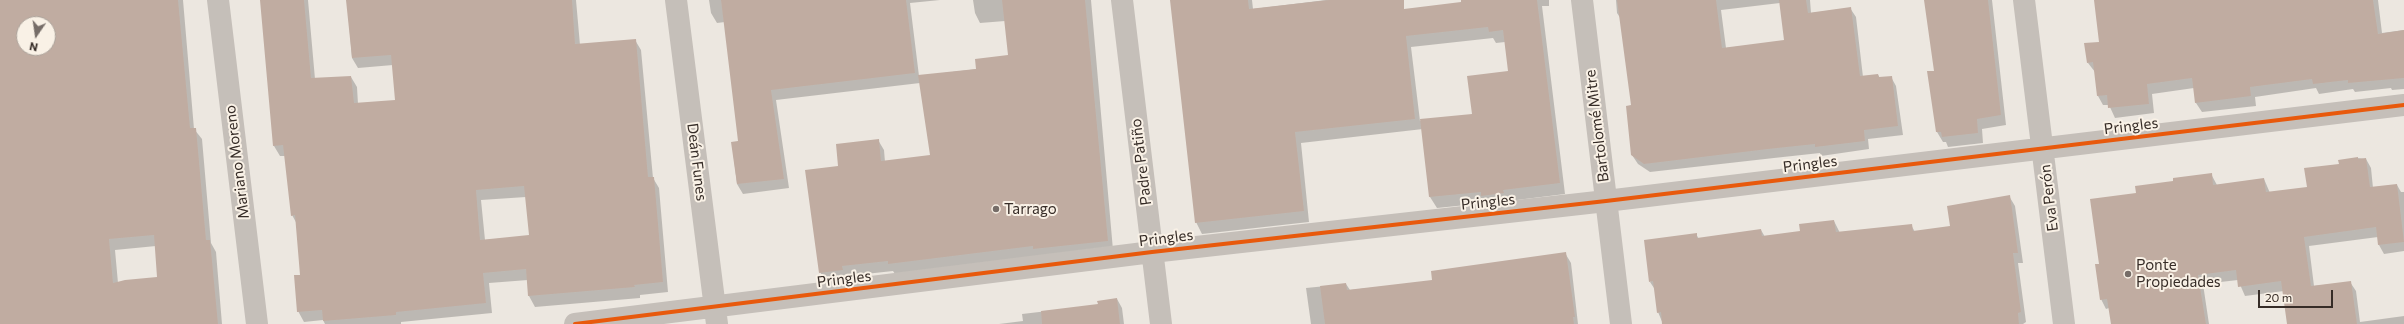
<!DOCTYPE html>
<meta charset="utf-8">
<style>
body{margin:0}
#map{position:relative;width:2404px;height:324px;overflow:hidden;background:#ece7e0;font-family:Commissioner,sans-serif}
canvas{display:block}
.north{position:absolute;left:16px;top:16px;width:40px;height:40px;box-sizing:border-box;background:#f9f1e6;border:1px solid #aba29a;border-radius:50%;rotate:193deg;font-size:11px;font-weight:700;line-height:16px;text-align:center;color:#362c27}
.north::after{content:'';display:block;margin:auto;width:14px;height:18px;background:#766d68;clip-path:polygon(50% 0,100% 100%,50% 72%,0 100%)}
.scale{position:absolute;left:2258px;top:290px;width:75px;height:18px;box-sizing:border-box;border:2px solid #362c27;border-top:0;padding-left:5px;font-size:12px;line-height:14px;white-space:nowrap;color:#362c27;-webkit-text-stroke:3px #f9f1e6;paint-order:stroke}
</style>
<div id="map">
<canvas width="2404" height="324"></canvas>
<div class="north">N</div>
<div class="scale">20 m</div>
</div>
<script>
const ctx = document.querySelector('canvas').getContext('2d');
ctx.lineJoin = 'round';
function fillPath(path, color) { ctx.fillStyle = color; ctx.fill(path, 'evenodd'); }
const toPath = rows => new Path2D(rows.map(r => 'M' + r).join(''));
function stroke(path, color, width, dash) { ctx.strokeStyle = color; ctx.lineWidth = width; ctx.lineCap = dash ? 'butt' : 'round'; ctx.setLineDash(dash || []); ctx.stroke(path); }
function drawText(font, color, halo, rows, align = 'center') {
  ctx.font = font + ' Commissioner,sans-serif'; ctx.lineWidth = 4; ctx.setLineDash([]); ctx.textBaseline = 'middle'; ctx.strokeStyle = halo; ctx.fillStyle = color; for (const [text, x, y, turn = 0] of rows) {
    ctx.save(); ctx.translate(x, y); ctx.rotate((+turn || 0) * Math.PI / 180); ctx.textAlign = isNaN(turn) ? turn : align; if (halo) ctx.strokeText(text, 0, 0); ctx.fillText(text, 0, 0); ctx.restore();
  }
}
fillPath(toPath([
 [0,0,183,0,194,129,202,139,211,243,216,252,222,324,0,324],
 [24,24,48,24,48,48,24,48],
 [156,246,158,278,118,283,115,250],
 [261,0,308,0,315,79,351,77,357,87,358,104,396,101,393,65,358,68,352,58,347,0,576,0,580,45,635,40,641,50,653,178,659,188,668,292,640,295,640,298,535,307,529,296,528,280,489,283,492,313,401,322,401,324,325,324,323,320,304,322,298,311,301,276,297,224,292,215,285,156,280,156,274,146],
 [526,197,530,236,485,240,481,200],
 [709,0,940,0,910,3,919,76,977,69,1009,56,1005,21,980,23,975,13,973,0,1091,0,1113,250,895,274,893,271,847,276,848,280,826,282,820,272,839,166,878,140,884,150,885,162,931,156,920,83,776,100,789,188,743,194,737,184,732,143,739,142,725,22,717,23,711,13],
 [1171,0,1252,0,1253,9,1326,0,1391,0,1403,10,1462,3,1462,0,1549,0,1549,6,1542,6,1565,194,1509,201,1510,204,1489,207,1486,203,1437,208,1430,197,1423,129,1301,143,1309,222,1202,234,1196,222],
 [1493,38,1496,43,1505,42,1509,72,1473,115,1420,121,1411,47],
 [1616,0,1810,0,1811,13,1850,8,1856,17,1863,77,1878,75,1880,78,1891,77,1896,86,1903,135,1868,139,1869,149,1821,156,1820,153,1774,158,1650,172,1638,164,1632,155,1632,106,1621,19,1617,13],
 [1780,3,1785,41,1726,48,1721,10],
 [1925,0,1992,0,2006,125,1982,129,1983,143,1948,147,1946,142,1943,142,1937,132,1928,72,1935,71],
 [2095,0,2378,0,2382,33,2404,30,2404,89,2392,90,2391,88,2355,92,2353,89,2319,94,2316,88,2255,97,2256,106,2202,112,2196,103,2194,88,2152,94,2154,113,2115,118,2109,105,2103,105,2098,96,2095,72,2088,63,2100,43],
 [2358,158,2366,159,2371,168,2373,188,2397,185,2401,192,2404,192,2404,251,2384,254,2379,245,2378,237,2309,246,2314,286,2350,282,2356,291,2360,322,2404,316,2404,324,2288,324,2284,291,2245,296,2238,280,2203,284,2209,324,2112,324,2109,308,2106,309,2101,299,2100,264,2137,194,2211,174,2217,185,2264,179,2270,193,2308,188,2340,165],
 [2009,196,2015,206,2023,263,2018,263,2026,322,2023,324,1663,324,1658,312,1656,291,1650,282,1696,234,1699,239,1761,230,1765,237,1801,232,1834,221,1840,233,1911,225,1915,232,1951,227],
 [1565,253,1571,263,1578,324,1311,324,1306,288,1346,284,1350,290,1433,281],
 [1117,299,1122,308,1124,324,999,324,1023,321,1022,314,1099,305]
]), '#0003');
fillPath(toPath([
 [0,0,178,0,190,128,196,128,206,240,210,240,218,324,0,324],
 [24,24,48,24,48,48,24,48],
 [154,235,157,277,125,280,113,283,109,239],
 [260,0,304,0,311,78,351,76,354,103,395,100,391,55,352,58,346,0,572,0,575,44,636,39,648,177,654,177,663,282,634,285,635,287,528,296,526,269,483,273,486,303,396,312,396,315,323,321,322,310,297,312,294,275,300,275,295,215,291,216,283,145,273,146],
 [524,186,529,235,480,240,476,190],
 [721,0,906,0,915,73,771,90,784,179,737,184,731,142,738,141],
 [1002,0,1085,0,1108,241,1033,249,1033,246,888,264,888,261,842,266,843,270,819,273,805,170,838,166,836,144,879,139,881,161,930,155,918,75,976,69,975,59,1008,55],
 [1170,0,1248,0,1249,9,1329,0,1404,0,1404,9,1461,2,1461,0,1537,0,1560,183,1503,190,1504,193,1481,196,1481,192,1429,197,1420,119,1472,114,1467,76,1508,71,1503,30,1489,32,1488,27,1406,36,1415,119,1295,132,1304,211,1195,223],
 [1617,0,1716,0,1722,48,1784,40,1779,0,1806,0,1808,13,1851,7,1860,76,1878,74,1879,77,1892,76,1898,126,1864,130,1865,141,1815,147,1815,144,1768,149,1644,164,1631,155,1626,106,1631,105],
 [1924,0,1988,0,2001,115,1977,119,1978,133,1942,137,1941,132,1936,132,1927,71,1934,71],
 [2094,0,2373,0,2378,34,2404,30,2404,78,2348,83,2348,80,2313,84,2312,79,2250,87,2251,96,2195,103,2192,78,2147,84,2149,104,2108,108,2107,95,2097,96,2093,62,2087,63,2084,43,2099,42],
 [2358,157,2358,159,2366,158,2370,187,2397,184,2404,242,2378,245,2376,227,2304,237,2311,286,2351,281,2357,324,2287,324,2281,281,2238,287,2236,270,2198,275,2206,324,2111,324,2107,299,2100,300,2095,264,2099,264,2090,199,2136,193,2135,186,2173,181,2173,178,2212,173,2213,185,2264,178,2266,192,2307,187,2304,168,2339,164,2338,160],
 [2010,195,2018,253,2013,253,2021,312,2018,313,2019,324,1662,324,1661,312,1657,313,1653,281,1649,282,1644,240,1697,233,1697,238,1761,229,1762,236,1800,231,1799,224,1834,220,1836,232,1912,224,1913,231,1950,226,1947,206],
 [1566,252,1575,317,1573,317,1574,324,1325,324,1320,286,1346,283,1347,290,1432,280,1431,271],
 [1117,298,1120,324,1042,324,1041,311,1098,304,1097,301]
]), '#c0aca1');
stroke(toPath([
 [218,0,257,324],
 [676,0,717,324],
 [1122,0,1161,324],
 [1582,0,1621,324],
 [2024,0,2064,324],
 [575,324,1152,252,1606,201,2404,105]
]), '#c5bfb9', 22);
stroke(toPath([
 [575,324,1152,252,1606,201,2404,105]
]), '#e8590c', 4);
for (const [x, y, r, color] of [
 [996,209,4,"#766d68"],
 [2128,274,4,"#766d68"]
]) { const dot = new Path2D(); dot.arc(x, y, r, 0, 2 * Math.PI); ctx.fillStyle = color; ctx.fill(dot); stroke(dot, '#f9f1e6', 1.5); }
drawText('15px', '#362c27', '#f9f1e6', [
 ["Bartolomé Mitre",1597,126,-97],
 ["Pringles",2131,126,-7],
 ["Mariano Moreno",237,162,-97],
 ["Deán Funes",697,162,83],
 ["Padre Patiño",1141,162,-97],
 ["Pringles",1810,164,-7],
 ["Eva Perón",2049,198,-97],
 ["Pringles",1488,202,-6],
 ["Pringles",1166,238,-7],
 ["Pringles",844,279,-7]
]);
drawText('15px', '#362c27', '#f9f1e6', [
 ["Tarrago",1004,209],
 ["Ponte",2136,265],
 ["Propiedades",2136,282]
], 'left');
</script>
